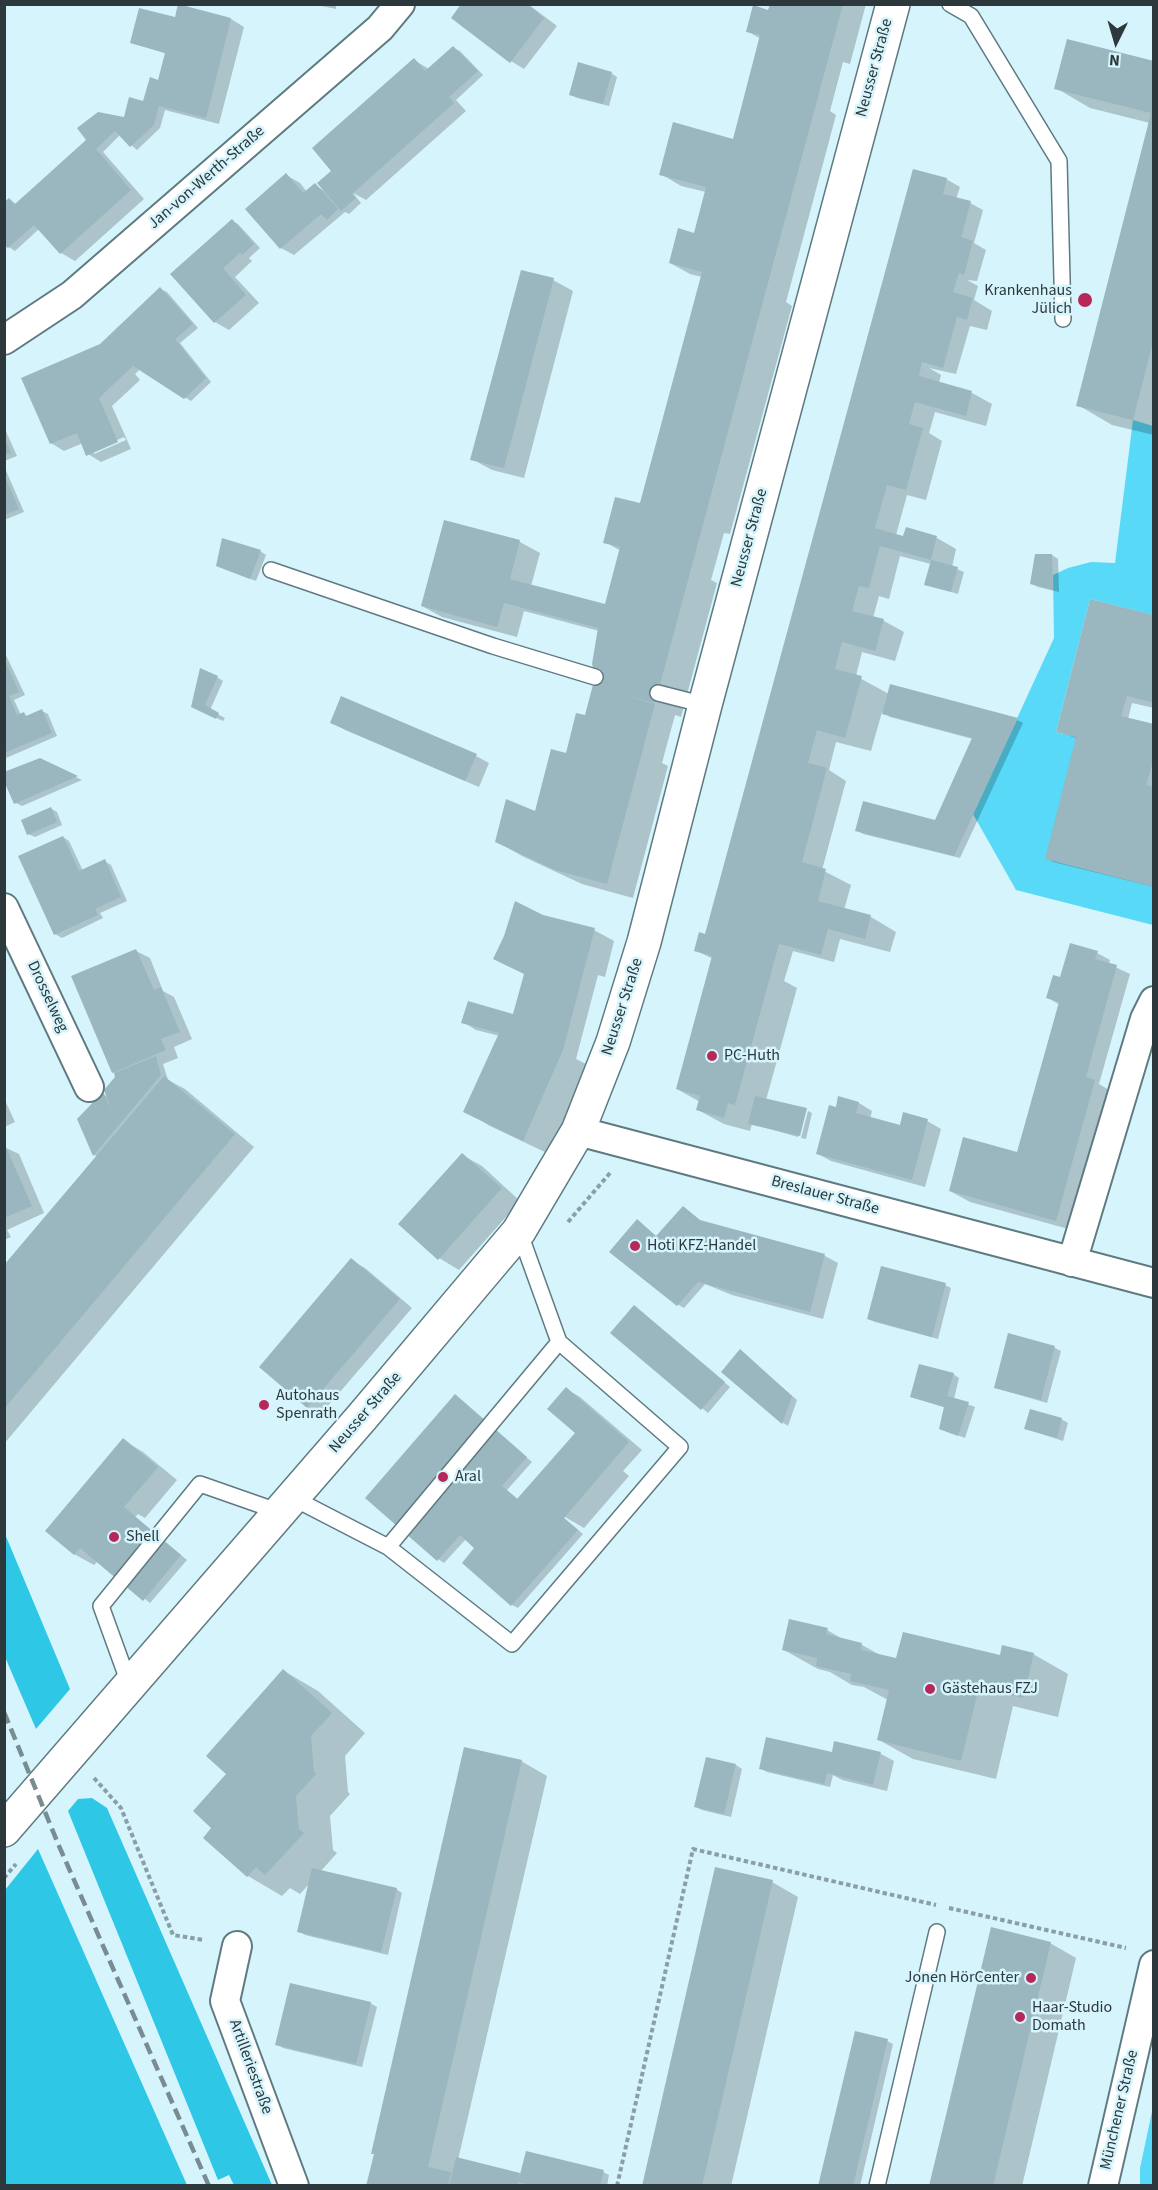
<!DOCTYPE html>
<meta charset="utf-8">
<style>
body{margin:0}
#map{position:relative;width:1158px;height:2190px;overflow:hidden;background:#d6f4fc;font-family:"Source Sans 3",sans-serif}
canvas{display:block}
.frame{position:absolute;inset:0;border:6px solid #2c383b;pointer-events:none}
.north{position:absolute;left:1086px;top:12px;width:60px;height:60px;-webkit-text-stroke:4px #d6f4fc;paint-order:stroke;rotate:185deg;font-size:16px;font-weight:700;line-height:24px;text-align:center;color:#2c383b}
.north::after{content:'';display:block;margin:auto;width:21px;height:27px;background:#2c383b;clip-path:polygon(50% 0,100% 100%,50% 72%,0 100%)}
</style>
<div id="map">
<canvas width="1158" height="2190"></canvas>
<div class="frame"></div>
<div class="north">N</div>
</div>
<script>
const ctx = document.querySelector('canvas').getContext('2d');
ctx.lineJoin = 'round';
function fillPath(path, color) { ctx.fillStyle = color; ctx.fill(path, 'evenodd'); }
const toPath = rows => new Path2D(rows.map(r => 'M' + r).join(''));
function stroke(path, color, width, dash) { ctx.strokeStyle = color; ctx.lineWidth = width; ctx.lineCap = dash ? 'butt' : 'round'; ctx.setLineDash(dash || []); ctx.stroke(path); }
function drawText(font, color, halo, rows, align = 'center') {
  ctx.font = font + ' "Source Sans 3",sans-serif'; ctx.lineWidth = 5; ctx.setLineDash([]); ctx.textBaseline = 'middle'; ctx.strokeStyle = halo; ctx.fillStyle = color; for (const [text, x, y, turn = 0] of rows) {
    ctx.save(); ctx.translate(x, y); ctx.rotate((+turn || 0) * Math.PI / 180); ctx.textAlign = isNaN(turn) ? turn : align; if (halo) ctx.strokeText(text, 0, 0); ctx.fillText(text, 0, 0); ctx.restore();
  }
}
fillPath(toPath([
 [1133,420,1153,426,1153,615,1090,599,1056,732,1076,737,1153,887,1153,925,1016,890,973,814,1054,638,1053,575,1068,568,1091,562,1115,563],
 [1153,2107,1153,2185,1140,2185,1140,2168]
]), '#58d9f7');
fillPath(toPath([
 [5,1534,70,1689,36,1729,5,1657],
 [92,1798,107,1808,272,2185,234,2185,229,2175,218,2180,68,1811,78,1799],
 [38,1849,187,2185,5,2185,5,1890]
]), '#2fc7e6');
fillPath(toPath([
 [312,4,336,4,336,9],
 [463,4,528,4,557,26,524,69,511,61],
 [771,4,866,4,850,64,843,62,830,111,836,115,786,302,792,306,730,534,724,533,711,580,717,583,681,717,675,715,662,763,668,766,633,898,582,884,522,856,496,841,536,813,586,717,593,689,599,631,524,611,517,637,442,617,422,606,445,522,520,542,540,553,531,586,605,606,621,551,605,542,648,507,702,277,690,274,670,263,695,235,706,192,681,186,661,174,734,140,761,39,747,31,769,12],
 [179,6,231,19,244,27,219,124,165,110,160,128,137,150,120,135,103,152,144,199,75,261,61,253,39,229,15,251,9,247,9,200,16,204,125,118,144,103,159,82,167,54,132,42,176,19],
 [453,48,460,51,483,75,456,100,466,111,366,200,353,193,361,203,349,214,345,212,294,255,281,248,286,175,300,183,307,192,315,185,323,190,331,173,414,60,429,69],
 [1154,63,1154,435,1112,425,1078,405,1150,123,1090,108,1056,88],
 [611,73,617,77,609,106,577,98,571,95],
 [946,179,960,187,956,199,970,203,983,210,974,243,986,250,977,281,967,280,978,286,974,300,992,311,987,330,970,326,956,374,929,368,941,375,939,383,972,393,992,404,986,426,935,412,929,433,942,441,926,500,907,495,896,535,905,537,937,538,956,549,952,567,964,572,958,594,926,584,931,564,900,556,889,599,879,596,873,618,884,621,904,632,895,661,862,652,856,676,889,694,1017,720,1023,723,960,858,863,834,857,830,936,821,973,739,890,717,882,712,871,751,836,742,829,770,846,781,822,870,851,885,844,910,871,917,896,932,890,952,840,939,834,962,793,951,784,981,797,988,766,1100,805,1109,798,1137,752,1124,750,1131,724,1124,698,1110,700,1102,677,1089,713,959,695,950,706,936],
 [232,221,238,224,260,248,249,258,252,261,235,277,259,303,229,330,215,322,172,274],
 [553,280,573,291,524,478,492,470,472,459],
 [160,289,167,292,198,328,180,343,211,382,191,401,140,369,135,374,140,380,112,406,131,449,101,462,88,454,83,443,64,451,51,443,100,345],
 [124,437,126,440,94,454,94,450],
 [4,427,17,456,4,461],
 [4,466,24,512,4,520],
 [260,551,266,555,256,581,224,569],
 [1052,555,1058,559,1059,592,1038,587,1031,583],
 [1154,616,1154,708,1132,703,1128,719,1154,726,1154,887,1053,862,1047,858,1078,739,1057,731],
 [4,651,25,695,14,700,21,715,28,716,42,711,48,714,57,736,6,758,4,757],
 [217,677,223,681,210,710,225,718,223,721,199,710],
 [332,722,476,756,489,763,479,787,345,730],
 [40,760,82,780,22,806,16,803],
 [50,808,57,812,62,825,35,837,28,834],
 [63,837,69,841,83,871,104,861,111,865,127,901,100,913,103,918,62,938,55,934],
 [542,916,594,930,614,941,605,977,598,975,576,1059,588,1065,549,1154,490,1126,465,1111,500,1036,476,1030,463,1022,514,1016],
 [136,951,150,958,163,991,174,997,192,1039,174,1047,178,1058,163,1064,168,1080,185,1089,254,1147,4,1444,4,1267,98,1157,94,1155,79,1119,103,1094,108,1097,117,1077,113,1072],
 [1097,953,1110,960,1109,964,1130,974,1099,1084,1114,1093,1076,1231,970,1202,950,1191,1018,1154,1060,1005,1048,998,1062,979],
 [4,1098,15,1122,4,1127],
 [840,1098,859,1103,872,1111,870,1119,901,1127,927,1121,941,1129,925,1187,831,1161,818,1154],
 [808,1111,812,1113,806,1139,801,1138],
 [4,1147,19,1154,44,1213,7,1230,11,1237,4,1240],
 [462,1155,482,1166,520,1201,459,1270,439,1258],
 [702,1222,825,1256,838,1263,823,1319,732,1295,705,1284,684,1308,677,1304,643,1225,657,1237],
 [351,1260,365,1268,412,1308,321,1414,307,1407],
 [945,1285,951,1288,938,1339,875,1322,868,1319],
 [640,1311,730,1387,708,1413,612,1333],
 [1009,1335,1055,1348,1061,1351,1047,1403,1002,1390,996,1387],
 [740,1351,797,1400,788,1426,782,1422],
 [953,1374,959,1378,954,1399,975,1407,965,1438,940,1429,946,1408,912,1397],
 [566,1389,580,1397,642,1450,623,1471,629,1476,584,1528,565,1517,564,1518,583,1534,518,1608,512,1605,476,1548,466,1539,444,1563,438,1559,461,1400,532,1462,507,1490,519,1500,577,1433],
 [1061,1419,1068,1423,1063,1441,1026,1429],
 [123,1440,143,1452,177,1480,145,1518,138,1514,135,1517,187,1560,150,1603,98,1561,94,1565,74,1554],
 [827,1630,846,1641,862,1645,882,1656,898,1660,1033,1654,1068,1674,1058,1717,1013,1706,996,1779,913,1759,879,1740,888,1700,864,1687,852,1685,830,1672,818,1669,784,1650],
 [284,1671,318,1691,365,1733,345,1756,348,1792,350,1794,330,1816,333,1850,337,1853,320,1872,396,1889,402,1893,388,1955,305,1935,299,1931,310,1883,300,1894,290,1888,282,1896,248,1876,205,1838,213,1827,229,1774],
 [835,1743,881,1754,894,1761,887,1791,842,1780,833,1775,830,1787,767,1772,760,1768,833,1754],
 [521,1761,547,1776,458,2160,522,2175,603,2172,609,2175,607,2186,369,2186],
 [736,1765,742,1769,731,1817,702,1810,696,1807],
 [772,1882,798,1897,731,2186,643,2186],
 [1050,1943,1076,1958,1022,2186,931,2186],
 [370,2003,377,2007,362,2067,283,2048,277,2044],
 [887,2041,893,2044,860,2186,820,2186]
]), '#0003');
fillPath(toPath([
 [178,4,231,18,206,118,159,106,154,125,130,147,115,131,96,149,131,190,60,254,34,225,8,248,4,245,4,202,9,198,15,204,86,140,77,128,98,112,124,117,129,97,143,101,150,77,158,80,165,53,130,43,139,8,175,17],
 [461,4,527,4,544,18,510,63,451,18],
 [770,4,843,4,655,703,623,695,655,704,607,884,555,870,495,842,506,799,535,811,551,749,566,753,576,713,585,715,595,677,592,664,598,628,504,603,497,627,421,606,444,520,520,540,510,579,605,604,620,547,603,543,615,497,640,503,702,272,669,263,678,228,694,233,706,187,659,175,673,122,733,139,760,35,746,32,753,5,768,10],
 [1067,39,1154,61,1154,338,1133,420,1076,406,1151,113,1054,89],
 [453,46,478,71,449,97,454,103,352,194,356,198,341,211,317,183,331,171,312,148,414,58,425,71],
 [578,62,612,72,603,104,569,95],
 [913,169,947,178,943,194,971,201,961,237,973,241,964,275,959,273,953,292,973,298,967,320,957,317,943,368,922,362,919,376,972,391,966,416,915,402,909,424,923,428,906,490,887,485,875,528,903,536,906,527,937,536,931,560,880,546,869,588,859,586,852,611,884,619,875,651,842,642,835,669,862,676,845,738,817,730,808,763,827,768,802,862,826,869,818,901,871,915,865,939,828,929,821,955,779,944,735,1105,728,1103,724,1118,696,1110,700,1096,676,1089,712,956,694,951,699,932,705,934],
 [286,173,303,193,315,183,338,209,327,220,321,214,280,249,245,209],
 [232,219,254,244,242,255,240,253,223,268,246,295,214,323,170,274],
 [521,270,554,278,504,468,470,460],
 [160,287,193,324,175,339,206,378,184,399,133,366,99,398,118,442,86,456,77,433,50,444,21,378,100,344],
 [4,437,11,453,4,455],
 [4,475,19,509,4,515],
 [222,538,261,550,250,579,216,566],
 [1035,554,1052,554,1053,590,1030,584],
 [931,560,958,567,951,592,924,585],
 [1090,599,1154,615,1154,703,1127,696,1121,716,1154,724,1154,758,1146,785,1154,787,1154,887,1045,859,1076,737,1056,732],
 [4,658,19,692,9,696,17,715,24,712,26,716,42,709,52,733,4,753],
 [200,668,218,676,205,705,219,713,216,719,191,707],
 [890,684,1018,718,954,856,855,831,863,801,935,820,972,738,882,714],
 [341,696,477,754,465,781,330,723],
 [40,758,78,776,14,804,4,781,4,772],
 [51,807,57,822,27,835,21,820],
 [63,836,79,871,105,859,121,897,95,909,98,915,54,935,18,856],
 [515,901,543,915,595,928,563,1050,523,1141,463,1112,499,1033,461,1023,468,1001,513,1014,524,974,493,959,504,936],
 [1070,943,1098,951,1095,959,1117,965,1086,1077,1095,1080,1056,1221,949,1191,963,1137,1017,1152,1059,1002,1046,998,1053,975,1060,977],
 [136,949,154,990,161,987,180,1032,161,1039,166,1050,112,1073,71,976],
 [156,1056,161,1075,93,1156,77,1119,103,1092,112,1112,104,1090,115,1077,114,1073],
 [164,1076,235,1134,4,1409,4,1265],
 [755,1096,807,1108,800,1136,748,1124],
 [838,1096,859,1102,856,1113,900,1125,903,1112,928,1119,912,1180,816,1154,829,1105,836,1107],
 [4,1143,32,1206,4,1218],
 [462,1153,502,1188,438,1260,398,1224],
 [683,1206,700,1220,825,1254,810,1312,698,1282,677,1306,609,1252,637,1219,656,1236],
 [351,1258,400,1299,307,1408,259,1367],
 [881,1266,946,1283,932,1337,867,1319],
 [634,1305,725,1382,701,1410,610,1333],
 [1008,1333,1055,1346,1041,1400,994,1388],
 [740,1349,792,1396,782,1424,721,1372],
 [919,1364,954,1373,947,1396,969,1402,958,1436,939,1429,944,1407,910,1397],
 [566,1387,629,1442,564,1518,578,1530,511,1606,462,1563,474,1548,460,1535,437,1561,365,1498,455,1394,527,1457,502,1486,517,1499,575,1433,547,1409],
 [1030,1409,1062,1418,1057,1438,1024,1429],
 [123,1438,158,1467,124,1507,181,1555,143,1601,80,1548,74,1555,45,1531],
 [789,1619,828,1628,826,1634,862,1643,861,1650,896,1658,903,1632,1000,1655,1002,1645,1034,1653,1023,1698,979,1687,961,1761,877,1740,889,1690,850,1681,851,1674,816,1666,817,1658,782,1650],
 [283,1669,332,1713,311,1736,314,1771,316,1774,296,1796,299,1829,304,1833,265,1875,256,1867,247,1877,203,1838,211,1828,193,1811,226,1774,206,1756],
 [766,1737,832,1752,834,1741,881,1752,873,1785,827,1773,824,1784,759,1769],
 [464,1747,522,1760,428,2167,451,2172,448,2186,366,2186,374,2154,371,2154],
 [706,1757,736,1764,724,1814,694,1807],
 [715,1867,773,1880,702,2186,642,2186],
 [312,1868,397,1888,381,1952,297,1932],
 [991,1927,1051,1942,993,2186,929,2186],
 [290,1983,371,2002,356,2064,275,2045],
 [855,2031,888,2039,853,2186,818,2186],
 [526,2151,604,2170,600,2186,533,2186,518,2182],
 [456,2157,520,2173,517,2186,449,2186]
]), '#9ab6be');
const lane = toPath([
 [950,4,971,16,1059,161,1063,319],
 [271,570,493,646,595,677],
 [658,693,705,705],
 [293,1498,388,1547,512,1644,680,1447,559,1342,519,1231],
 [388,1547,559,1342],
 [130,1686,101,1606,200,1484,280,1512],
 [877,2186,937,1932]
]);
const street = toPath([
 [4,340,72,295,380,28,400,4],
 [4,908,89,1087],
 [578,1131,1154,1283],
 [1072,1262,1145,1019,1154,1001],
 [237,1946,225,2001,294,2186],
 [1103,2186,1154,1965]
]);
const secondary = toPath([
 [4,1830,363,1416,519,1231,578,1131,613,1042,644,942,705,705,893,4]
]);
stroke(lane, '#5f7a81', 18);
stroke(street, '#5f7a81', 32);
stroke(secondary, '#5f7a81', 36);
stroke(toPath([
 [568,1222,610,1173],
 [94,1778,121,1808,173,1935,204,1940],
 [4,1878,16,1864],
 [949,1908,1126,1948],
 [617,2186,693,1849,936,1905]
]), '#899fa5', 4, [4.5, 3]);
stroke(lane, '#fff', 15);
stroke(street, '#fff', 28);
stroke(secondary, '#fff', 33);
stroke(toPath([
 [4,1712,59,1846,209,2186]
]), '#788c91', 4.5, [12, 6]);
for (const [x, y, r, color] of [
 [1085,300,8,"#b7285a"],
 [712,1056,6,"#b7285a"],
 [635,1246,6,"#b7285a"],
 [264,1405,6,"#b7285a"],
 [443,1477,6,"#b7285a"],
 [114,1537,6,"#b7285a"],
 [930,1689,6,"#b7285a"],
 [1031,1978,6,"#b7285a"],
 [1020,2017,6,"#b7285a"]
]) { const dot = new Path2D(); dot.arc(x, y, r, 0, 2 * Math.PI); ctx.fillStyle = color; ctx.fill(dot); stroke(dot, '#d6f4fc', 2); }
drawText('16px', '#2c383b', '#d6f4fc', [
 ["Neusser Straße",875,68,-75],
 ["Jan-von-Werth-Straße",207,178,-41],
 ["Neusser Straße",750,538,-75],
 ["Drosselweg",47,997,65],
 ["Neusser Straße",623,1007,-72],
 ["Breslauer Straße",825,1196,15],
 ["Neusser Straße",366,1413,-49],
 ["Artilleriestraße",250,2067,70],
 ["Münchener Straße",1120,2110,-77]
]);
drawText('16px', '#2c383b', '#d6f4fc', [
 ["Krankenhaus",1072,291,"right"],
 ["Jülich",1072,309,"right"],
 ["PC-Huth",724,1056],
 ["Hoti KFZ-Handel",647,1246],
 ["Autohaus",276,1396],
 ["Spenrath",276,1414],
 ["Aral",455,1477],
 ["Shell",126,1537],
 ["Gästehaus FZJ",942,1689],
 ["Jonen HörCenter",1019,1978,"right"],
 ["Haar-Studio",1032,2008],
 ["Domath",1032,2026]
], 'left');
</script>
